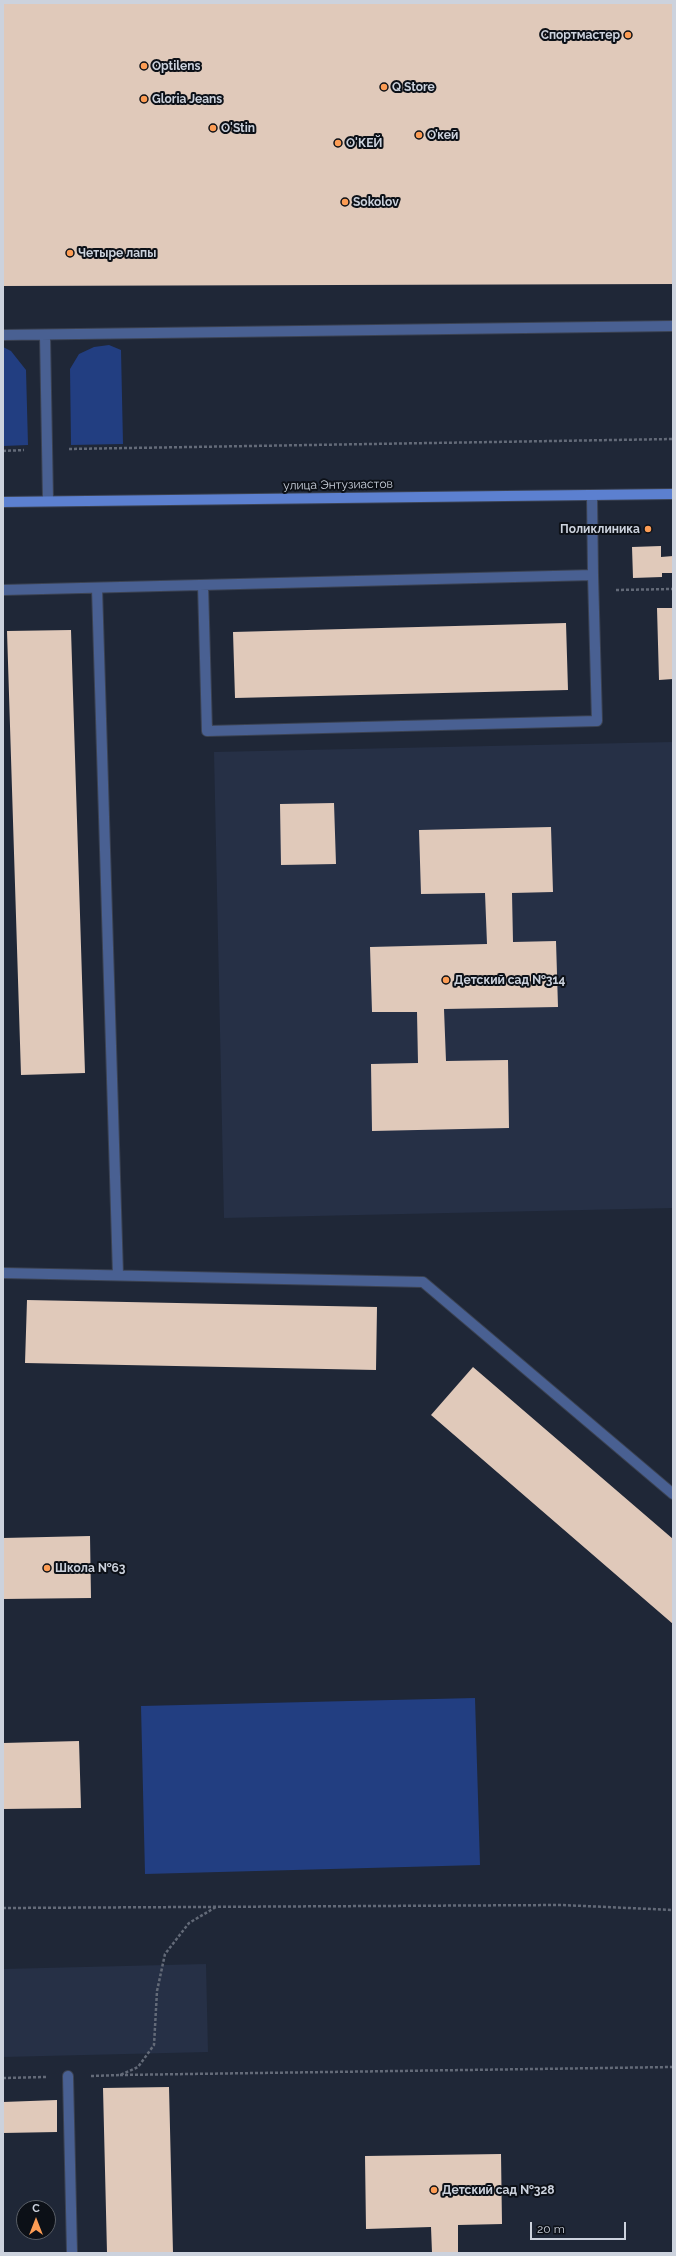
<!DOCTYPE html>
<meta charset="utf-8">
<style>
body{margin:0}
#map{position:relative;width:676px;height:2256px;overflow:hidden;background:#1f2737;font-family:Raleway,sans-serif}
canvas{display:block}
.frame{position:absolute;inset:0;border:4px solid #ccd2dd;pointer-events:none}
.north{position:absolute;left:16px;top:2200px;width:40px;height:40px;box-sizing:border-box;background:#0c1017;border:1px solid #595e66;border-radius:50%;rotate:0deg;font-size:11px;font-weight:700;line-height:16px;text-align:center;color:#ccd2dd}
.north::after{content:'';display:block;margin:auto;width:14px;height:18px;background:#fd9d55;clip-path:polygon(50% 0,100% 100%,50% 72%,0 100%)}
.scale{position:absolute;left:530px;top:2222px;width:96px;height:18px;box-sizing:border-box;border:2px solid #ccd2dd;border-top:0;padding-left:5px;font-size:12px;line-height:14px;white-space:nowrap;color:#ccd2dd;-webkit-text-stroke:3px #0c1017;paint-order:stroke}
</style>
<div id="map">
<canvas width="676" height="2256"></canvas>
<div class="frame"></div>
<div class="north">С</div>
<div class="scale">20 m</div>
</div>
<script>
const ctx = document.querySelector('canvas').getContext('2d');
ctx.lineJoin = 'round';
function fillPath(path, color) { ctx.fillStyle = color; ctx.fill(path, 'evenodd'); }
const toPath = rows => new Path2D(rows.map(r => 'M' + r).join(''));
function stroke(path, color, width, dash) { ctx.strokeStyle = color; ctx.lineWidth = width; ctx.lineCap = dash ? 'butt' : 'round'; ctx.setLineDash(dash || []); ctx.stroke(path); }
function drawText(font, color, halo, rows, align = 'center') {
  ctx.font = font + ' Raleway,sans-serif'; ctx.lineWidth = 4; ctx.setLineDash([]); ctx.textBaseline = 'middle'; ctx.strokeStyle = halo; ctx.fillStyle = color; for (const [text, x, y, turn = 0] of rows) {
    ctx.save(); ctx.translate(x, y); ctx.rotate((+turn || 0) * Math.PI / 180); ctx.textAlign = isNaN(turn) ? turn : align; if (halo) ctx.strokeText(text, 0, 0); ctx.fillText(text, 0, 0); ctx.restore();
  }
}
fillPath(toPath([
 [673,742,673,1208,224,1218,214,752],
 [206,1964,208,2052,3,2057,3,1969]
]), '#263046');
fillPath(toPath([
 [109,345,121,350,123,444,71,445,70,369,79,354,94,347],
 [3,347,11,351,26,370,28,445,3,446],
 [475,1698,480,1865,145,1874,141,1706]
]), '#223e81');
fillPath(toPath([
 [3,3,673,3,673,284,3,286],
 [661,546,661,557,673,556,673,573,662,573,662,577,633,578,632,547],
 [657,608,673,608,673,679,659,680],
 [566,623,568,690,235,698,233,632],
 [71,630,85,1073,21,1075,7,631],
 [334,803,336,864,281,865,280,804],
 [551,827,553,892,512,893,513,942,556,941,558,1007,444,1009,446,1061,508,1060,509,1128,372,1131,371,1064,418,1063,417,1012,372,1012,370,947,487,944,485,893,421,894,419,830],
 [27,1300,377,1307,376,1370,25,1363],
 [473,1367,673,1539,673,1624,431,1415],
 [90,1536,91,1598,3,1599,3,1538],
 [79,1741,81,1808,3,1809,3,1743],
 [169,2087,173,2253,107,2253,103,2088],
 [57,2100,57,2132,3,2133,3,2102],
 [501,2154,502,2224,458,2225,458,2253,432,2253,431,2227,366,2229,365,2156]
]), '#e0c9ba');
const service = toPath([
 [3,335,673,326],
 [45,336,48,500],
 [203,585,207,731,597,721,593,575],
 [97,588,118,1275],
 [3,590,593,575,592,496],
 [3,1273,423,1282,673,1494],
 [68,2076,72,2253]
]);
const secondary = toPath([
 [3,502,673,494]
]);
stroke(service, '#3b4252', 12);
stroke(secondary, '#3b4252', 12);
stroke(toPath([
 [69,449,673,439],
 [3,451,24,450],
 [616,590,673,589],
 [3,1908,562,1905,673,1910],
 [120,2075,673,2067],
 [91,2076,120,2075,138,2067,154,2045,157,1991,165,1954,189,1923,216,1907],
 [3,2078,46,2077]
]), '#636a78', 2.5, [3, 2]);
stroke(service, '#496092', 10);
stroke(secondary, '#5c80d0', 10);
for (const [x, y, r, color] of [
 [628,35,4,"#fd9d55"],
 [144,66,4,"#fd9d55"],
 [384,87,4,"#fd9d55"],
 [144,99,4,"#fd9d55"],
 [213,128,4,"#fd9d55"],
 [419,135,4,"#fd9d55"],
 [338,143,4,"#fd9d55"],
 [345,202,4,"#fd9d55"],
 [70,253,4,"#fd9d55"],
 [648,529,4,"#fd9d55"],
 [446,980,4,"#fd9d55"],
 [47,1568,4,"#fd9d55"],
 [434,2190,4,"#fd9d55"]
]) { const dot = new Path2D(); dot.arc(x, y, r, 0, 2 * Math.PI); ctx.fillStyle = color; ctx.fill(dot); stroke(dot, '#0c1017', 1.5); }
drawText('bold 12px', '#ccd2dd', '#0c1017', [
 ["Спортмастер",620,35,"right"],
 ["Optilens",152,66],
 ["Q Store",392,87],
 ["Gloria Jeans",152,99],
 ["O'Stin",221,128],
 ["О’кей",427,135],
 ["О'КЕЙ",346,143],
 ["Sokolov",353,202],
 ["Четыре лапы",78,253],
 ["Поликлиника",640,529,"right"],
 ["Детский сад №314",454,980],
 ["Школа №63",55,1568],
 ["Детский сад №328",442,2190]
], 'left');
drawText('12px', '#ccd2dd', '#0c1017', [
 ["улица Энтузиастов",338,485,-1]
]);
</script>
